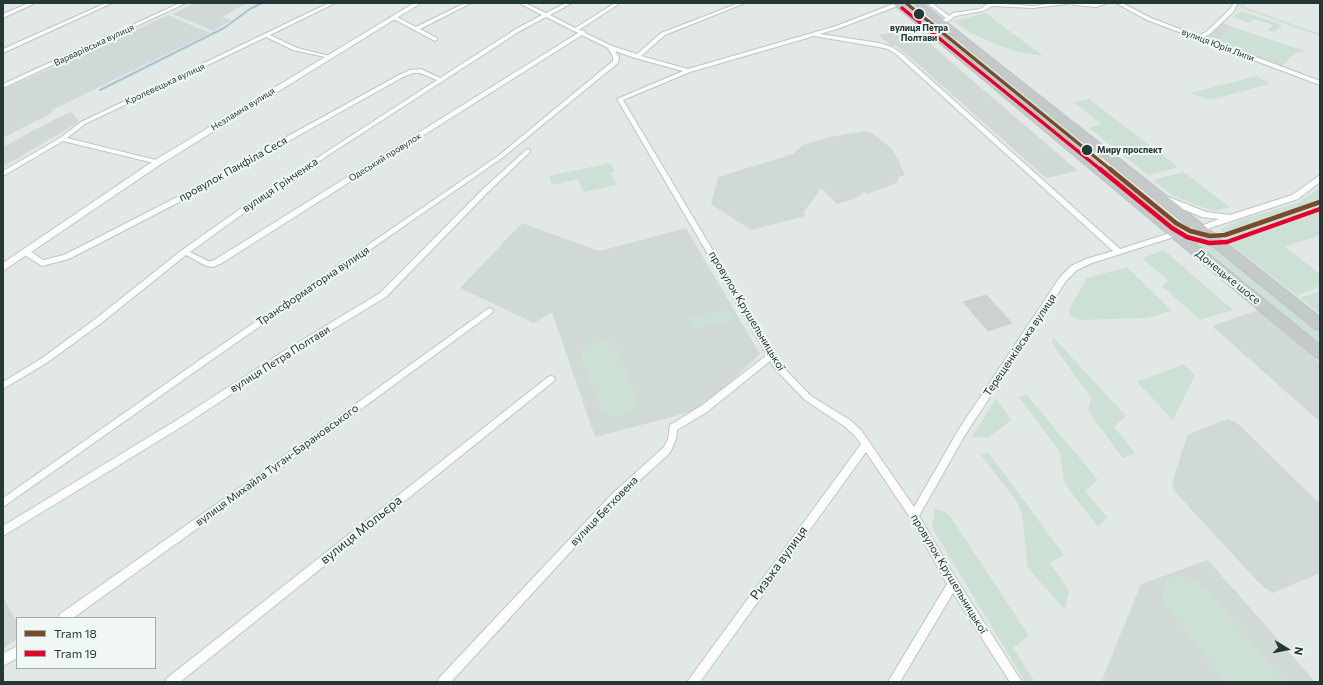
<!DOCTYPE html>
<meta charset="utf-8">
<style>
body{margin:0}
#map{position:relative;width:1323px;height:685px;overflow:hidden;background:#e2e8e6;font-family:Commissioner,sans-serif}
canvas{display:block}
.frame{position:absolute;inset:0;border:4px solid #233837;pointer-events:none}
.legend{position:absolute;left:16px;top:617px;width:140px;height:52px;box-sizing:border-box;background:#f0f7f5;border:1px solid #9eaba9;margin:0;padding:5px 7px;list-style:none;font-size:12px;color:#233837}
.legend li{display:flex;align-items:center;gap:8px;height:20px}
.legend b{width:20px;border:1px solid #9eaba9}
.north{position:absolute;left:1267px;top:629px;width:40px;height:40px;-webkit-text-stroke:3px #f0f7f5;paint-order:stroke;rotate:100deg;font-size:11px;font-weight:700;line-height:16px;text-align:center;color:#233837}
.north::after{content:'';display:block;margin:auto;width:14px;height:18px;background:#233837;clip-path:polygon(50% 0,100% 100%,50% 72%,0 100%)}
</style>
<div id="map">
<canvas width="1323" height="685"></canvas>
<div class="frame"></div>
<ul class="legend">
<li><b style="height:5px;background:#7a4b2a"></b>Tram 18</li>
<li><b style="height:5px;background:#e4002b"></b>Tram 19</li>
</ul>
<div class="north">N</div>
</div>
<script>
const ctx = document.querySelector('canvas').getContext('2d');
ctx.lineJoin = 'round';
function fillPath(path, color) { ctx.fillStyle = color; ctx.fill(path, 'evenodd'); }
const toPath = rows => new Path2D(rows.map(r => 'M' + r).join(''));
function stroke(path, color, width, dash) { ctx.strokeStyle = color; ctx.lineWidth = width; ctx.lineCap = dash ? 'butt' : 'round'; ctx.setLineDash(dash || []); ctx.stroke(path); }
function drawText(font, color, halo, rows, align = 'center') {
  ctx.font = font + ' Commissioner,sans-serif'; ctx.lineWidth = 4; ctx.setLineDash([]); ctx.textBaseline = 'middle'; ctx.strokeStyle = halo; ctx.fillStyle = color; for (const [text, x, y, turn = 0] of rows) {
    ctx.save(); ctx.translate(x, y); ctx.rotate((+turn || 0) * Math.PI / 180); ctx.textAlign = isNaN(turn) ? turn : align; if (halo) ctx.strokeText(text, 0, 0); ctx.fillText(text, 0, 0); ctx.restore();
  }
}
fillPath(toPath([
 [195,3,247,3,222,17,232,20,213,31,172,14],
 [168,15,210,33,52,110,53,112,3,138,3,90],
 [1223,23,1233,27,1218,40,1208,36],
 [910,29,921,36,1078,171,1046,178,912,59,895,45,892,46,878,35],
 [72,112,79,122,3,167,3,147,59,117],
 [865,131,872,133,891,148,898,159,905,175,899,177,897,183,867,194,864,192,855,199,837,204,821,188,804,212,805,216,751,230,711,204,718,177,793,154,803,145,829,137],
 [522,223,599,251,686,228,760,354,702,409,595,437,552,312,534,323,460,288],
 [1258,310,1320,363,1320,422,1212,326],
 [1227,419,1236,422,1320,504,1320,573,1273,593,1263,587,1175,492,1172,484,1187,435],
 [1208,560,1315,682,1101,682,1141,584],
 [3,597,17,622,17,639,3,649]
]), '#d1d9d7');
fillPath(toPath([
 [1241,3,1246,4,1244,7,1320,34,1320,36,1242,8,1237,5],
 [916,7,957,38,956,41,947,41,908,9,911,8,926,21,932,20],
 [1241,11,1282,25,1274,32,1268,30,1273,25,1254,19,1249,23,1233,17],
 [986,13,996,21,1043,56,1018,52,995,44,969,32,953,21],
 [1233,27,1305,51,1295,53,1281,67,1207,39,1208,36,1218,40],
 [963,47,968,48,1105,157,1101,158,1079,140,1073,141,1095,160,1094,161,959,50],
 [1257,76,1270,84,1210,100,1190,93],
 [1089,99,1178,167,1148,175,1089,128,1101,124,1073,102],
 [610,163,615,171,611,172,617,185,584,192,578,180,589,177,552,185,549,176],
 [1184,172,1230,207,1215,211,1201,207,1172,195,1153,180],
 [1320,188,1320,235,1285,247,1320,274,1320,286,1297,296,1224,239,1221,229,1240,220,1297,203],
 [1173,224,1186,232,1201,236,1320,331,1320,346,1171,225],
 [1164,250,1233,310,1200,320,1162,286,1168,280,1142,258],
 [1127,267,1172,311,1146,318,1080,320,1070,316,1070,308,1087,278],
 [1320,291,1320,314,1300,298],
 [727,309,733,319,695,330,689,319],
 [1053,337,1126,416,1114,427,1135,453,1123,458,1088,411,1091,398,1052,343],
 [604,340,612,343,617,349,636,395,635,407,623,415,609,415,602,409,582,359,582,351,587,345,595,341],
 [1184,364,1195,375,1173,420,1137,382],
 [1026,394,1098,480,1085,491,1107,517,1098,527,1064,483,1060,452,1019,397],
 [996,398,1011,420,988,438,972,437],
 [989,453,1064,555,1050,563,1069,591,1065,610,1028,568,1022,514,1017,502,981,455],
 [935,509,946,512,952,519,1029,636,1013,648,1035,682,1025,682,932,528],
 [1176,576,1190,579,1205,587,1285,682,1226,682,1165,605,1161,591,1162,586,1170,578]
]), '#cde0d6');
stroke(toPath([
 [100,90,224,28,250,9,262,3]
]), '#a7c4d2', 2);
const building = toPath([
 [986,295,1012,323,988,331,963,302,986,295]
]);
fillPath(building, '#cdd1d0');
stroke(building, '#cbd0cf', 1);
const minor = toPath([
 [29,3,35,3,3,18,3,14,29,3],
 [106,3,112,3,3,53,3,49,106,3],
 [180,3,186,3,3,88,3,84,180,3],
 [329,3,335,3,270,35,297,48,330,56,330,58,293,50,266,37,85,124,67,138,160,161,160,163,158,164,63,141,3,176,3,171,60,138,81,122,329,3],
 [465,3,471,3,420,29,437,38,437,40,435,41,390,17,395,16,416,27,465,3],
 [519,3,525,3,546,13,566,3,572,3,550,15,575,28,615,3,620,3,579,30,585,31,585,33,612,46,637,54,661,33,739,3,745,3,665,35,641,56,688,69,836,26,896,3,900,3,900,5,840,28,820,34,879,43,892,47,901,53,1120,249,1173,232,1177,232,1179,234,1177,236,1092,263,1077,270,1066,281,965,435,919,516,957,580,1022,682,1010,682,953,593,900,682,888,682,947,584,911,519,866,452,700,682,687,682,861,444,855,436,844,426,805,400,776,370,770,361,707,412,677,430,676,439,670,453,618,500,451,682,437,682,439,678,612,494,664,447,668,439,670,425,701,406,767,355,617,99,683,71,635,58,615,51,619,57,618,63,502,158,210,361,3,507,3,498,204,357,498,156,613,61,613,57,608,48,582,35,222,263,213,267,206,266,186,255,100,324,48,362,3,389,3,382,42,358,94,320,182,250,240,209,326,152,437,80,420,73,413,73,403,77,185,199,69,259,42,266,23,254,22,252,23,250,29,250,43,260,64,255,181,195,399,75,410,70,421,69,440,78,516,29,542,15,519,3],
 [546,17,578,33,216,259,212,261,208,261,190,252,244,213,330,154,520,31,546,17],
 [814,36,879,47,888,49,897,55,1113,251,1086,259,1071,266,1060,277,959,429,914,507,861,430,850,420,811,396,782,366,623,100,690,72,814,36],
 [927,3,932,3,949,16,953,13,980,9,989,3,1033,6,1054,3,1069,3,1067,4,1033,8,992,6,983,11,955,16,949,21,941,24,939,23,939,21,946,18,927,3],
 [1074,3,1096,4,1108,3,1096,7,1076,5,1074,5,1074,3],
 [1116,3,1122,3,1151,18,1198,36,1206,32,1229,10,1234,3,1238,3,1233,12,1210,34,1203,37,1320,81,1320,85,1147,20,1116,3],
 [528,149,530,150,530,152,487,193,386,297,290,355,191,421,3,536,3,526,185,415,284,351,380,293,483,189,526,150,528,149],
 [489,308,492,309,493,311,492,313,248,492,73,618,59,618,60,614,242,486,489,308],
 [551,376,554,377,555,379,554,381,180,682,165,682,167,678,548,377,551,376],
 [17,646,17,658,3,666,3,654,17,646]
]);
const tertiary = toPath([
 [414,3,421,3,161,164,3,271,3,263,155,160,414,3],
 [1320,175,1320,182,1298,199,1210,228,1208,234,1205,235,1201,232,1201,226,1219,219,1202,217,1163,201,1162,199,1166,196,1206,212,1230,215,1292,195,1320,175]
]);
const trunk = toPath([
 [892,3,901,3,1320,345,1320,359,1315,357,892,3],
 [913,3,922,3,1320,317,1320,330,1315,329,913,3]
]);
stroke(minor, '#bfc5c3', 2);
stroke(tertiary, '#bfc5c3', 2);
stroke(trunk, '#bcc4c3', 2);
fillPath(minor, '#fbfcfb');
fillPath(tertiary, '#fbfcfb');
fillPath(trunk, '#c4caca');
stroke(toPath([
 [906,3,1111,170]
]), '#7a4b2a', 3.5);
stroke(toPath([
 [1110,169,1176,223,1190,231,1210,236,1225,235,1320,202]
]), '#7a4b2a', 4.5);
stroke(toPath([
 [902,8,1101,170]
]), '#e4002b', 3.5);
stroke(toPath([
 [1100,169,1172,228,1187,237,1209,243,1227,242,1320,209]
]), '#e4002b', 4.5);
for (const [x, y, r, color] of [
 [919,14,6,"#233837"],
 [1087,150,6,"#233837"]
]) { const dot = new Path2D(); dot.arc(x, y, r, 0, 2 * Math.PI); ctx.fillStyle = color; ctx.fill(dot); stroke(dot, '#f0f7f5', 1.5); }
drawText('bold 9px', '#233837', '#f0f7f5', [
 ["вулиця Петра",919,28],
 ["Полтави",919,38],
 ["Миру проспект",1097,150,"left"]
]);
drawText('9px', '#233837', '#f0f7f5', [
 ["Варварівська вулиця",94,45,-25],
 ["вулиця Юрія Липи",1218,45,21],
 ["Кролевецька вулиця",165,84,-25],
 ["Незламна вулиця",243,109,-32],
 ["Одеський провулок",385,157,-32]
]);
drawText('11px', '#233837', '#f0f7f5', [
 ["провулок Панфіла Сеся",233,169,-29],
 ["вулиця Грінченка",280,185,-34],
 ["Донецьке шосе",1228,277,39],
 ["Трансформаторна вулиця",313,286,-34],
 ["провулок Крушельницької",747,311,59],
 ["Терещенківська вулиця",1020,345,-56],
 ["вулиця Петра Полтави",280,359,-32],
 ["вулиця Михайла Туган-Барановського",277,465,-36],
 ["вулиця Бетховена",604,511,-46],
 ["провулок Крушельницької",949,574,59]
]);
drawText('13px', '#233837', '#f0f7f5', [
 ["вулиця Мольєра",361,530,-39],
 ["Ризька вулиця",779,563,-54]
]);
</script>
